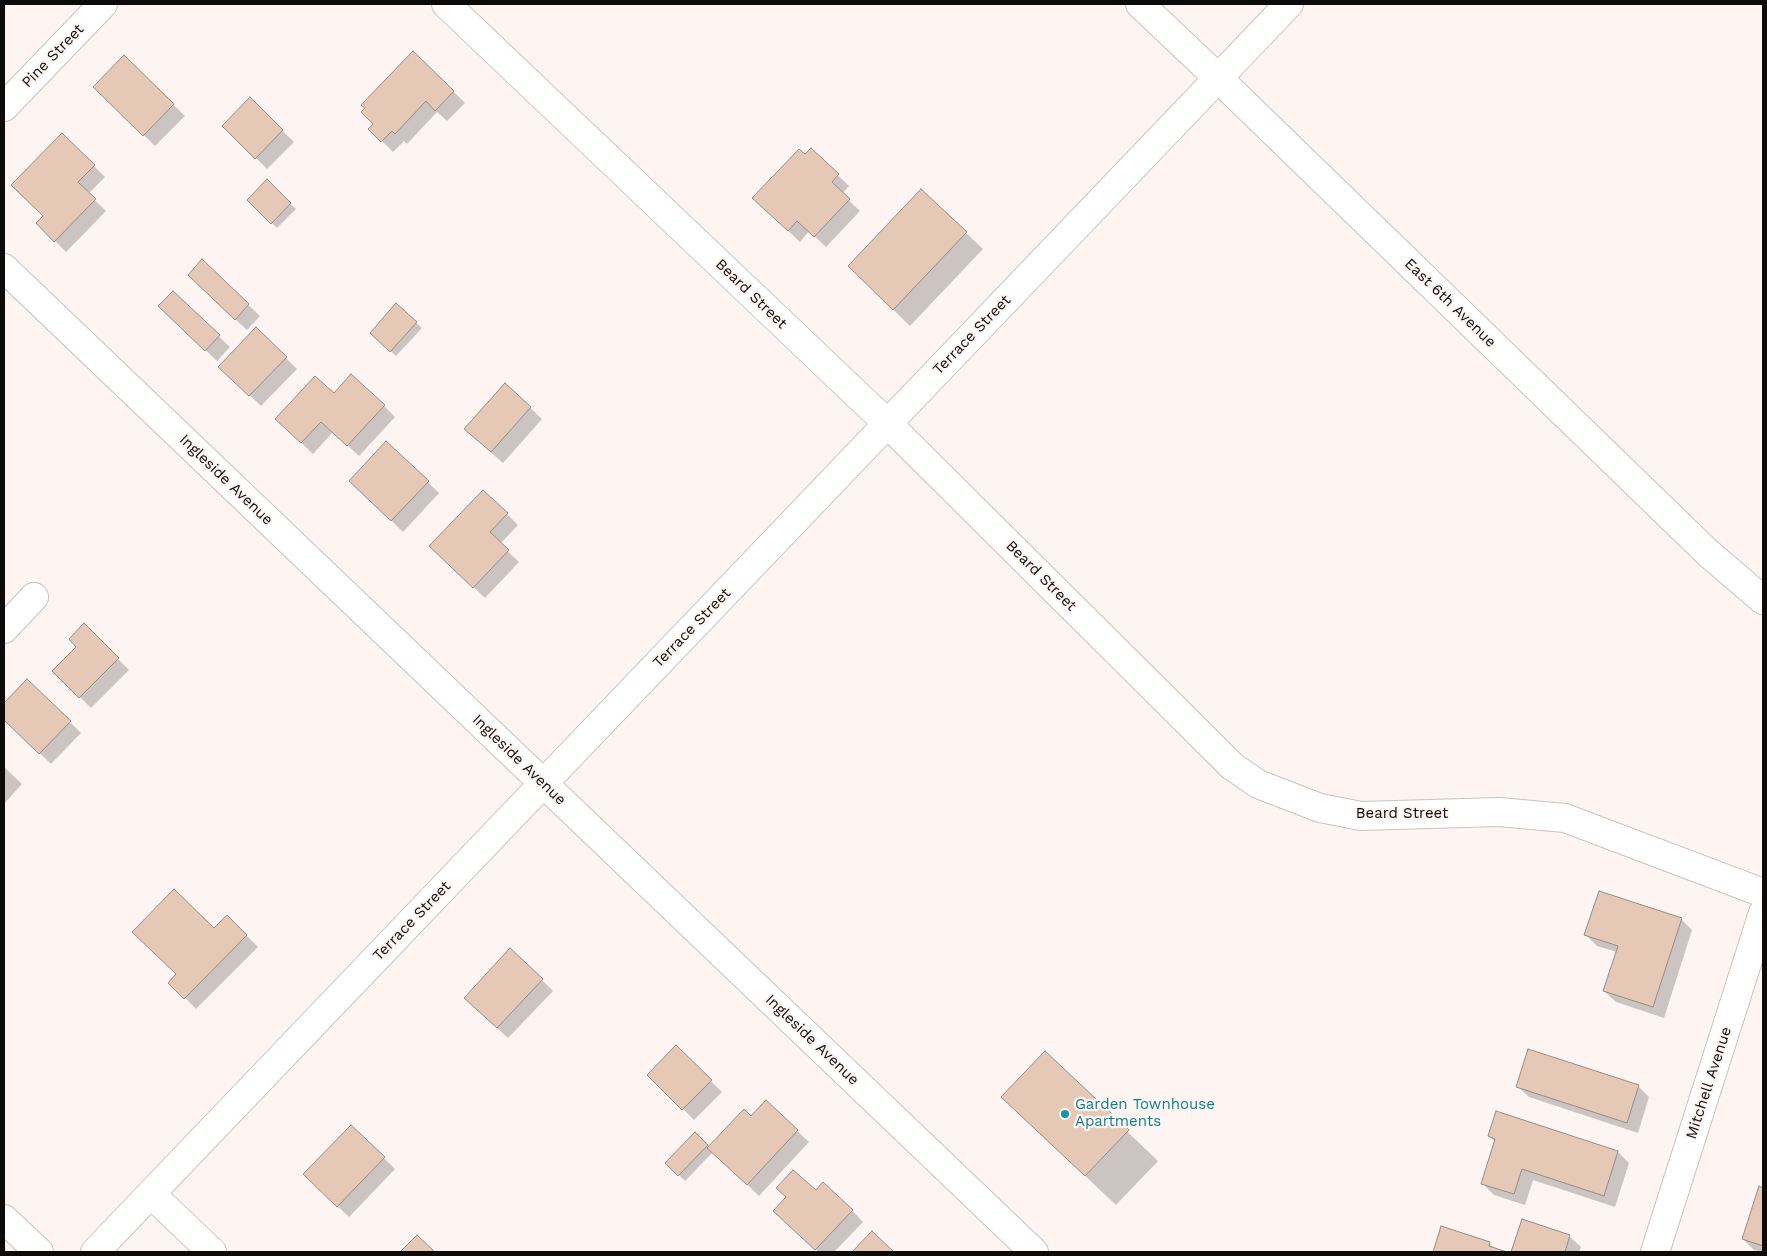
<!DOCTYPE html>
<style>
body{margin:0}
#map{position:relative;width:1767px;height:1256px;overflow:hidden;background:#fef5f2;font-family:"Work Sans",sans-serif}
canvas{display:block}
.frame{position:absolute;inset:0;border:5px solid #0d0b0a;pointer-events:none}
</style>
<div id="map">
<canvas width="1767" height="1256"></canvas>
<div class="frame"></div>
</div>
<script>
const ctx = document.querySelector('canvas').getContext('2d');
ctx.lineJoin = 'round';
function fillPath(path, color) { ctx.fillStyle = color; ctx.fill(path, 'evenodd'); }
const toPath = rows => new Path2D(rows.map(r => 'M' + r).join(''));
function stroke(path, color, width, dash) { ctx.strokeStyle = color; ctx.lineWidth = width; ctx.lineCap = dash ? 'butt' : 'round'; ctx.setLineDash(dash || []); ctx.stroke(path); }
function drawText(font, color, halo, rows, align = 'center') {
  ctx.font = font + ' "Work Sans",sans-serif'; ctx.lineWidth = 4.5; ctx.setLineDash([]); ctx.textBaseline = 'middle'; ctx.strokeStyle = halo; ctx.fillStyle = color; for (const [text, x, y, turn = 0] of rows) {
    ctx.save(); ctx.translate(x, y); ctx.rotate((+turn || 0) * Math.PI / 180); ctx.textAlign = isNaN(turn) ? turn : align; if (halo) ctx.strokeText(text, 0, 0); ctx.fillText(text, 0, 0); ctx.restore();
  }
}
fillPath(toPath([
 [124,57,185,116,155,146,95,87],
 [453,91,465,103,447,121,437,112,407,144,404,141,393,152,370,129,375,124,362,112],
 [250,99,294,142,267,169,224,126],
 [62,135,105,177,88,194,106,211,66,252,38,223,44,216],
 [811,150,849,186,842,194,860,211,826,247,809,231,800,242,765,209],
 [267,181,296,209,277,228,248,200],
 [966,233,983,249,910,326,866,283],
 [202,261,260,316,247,330,200,286],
 [173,293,230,347,217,361,171,317],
 [396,305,422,328,396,356,371,332],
 [256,329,297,369,261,406,220,367],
 [505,384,542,419,503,463,477,440],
 [334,395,384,406,395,417,359,456,333,432,313,454,288,430],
 [386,443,439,493,403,532,362,492],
 [507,514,518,525,500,544,519,562,485,598,442,557],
 [84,625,129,670,91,708,54,671,78,647],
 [27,680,81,733,51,764,4,719,4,705],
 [4,767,22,784,4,804],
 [227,916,258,947,196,1009,170,982],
 [1681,919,1692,930,1664,1018,1616,1002,1604,991,1617,952,1597,946,1585,934],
 [542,980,553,991,508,1038,476,1009],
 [676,1047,722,1092,694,1120,649,1075],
 [1045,1053,1158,1161,1116,1205,1033,1127],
 [1517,1086,1638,1086,1649,1097,1638,1133,1529,1097],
 [766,1102,809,1142,759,1196,713,1152,685,1181,667,1163,695,1134,709,1148,751,1117],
 [1496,1113,1618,1152,1629,1163,1615,1207,1533,1180,1525,1205,1494,1195,1482,1183,1496,1143,1489,1136],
 [351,1127,395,1169,349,1217,305,1174],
 [1759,1188,1763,1189,1763,1252,1754,1250,1743,1239],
 [816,1192,852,1210,863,1222,834,1252,819,1252,786,1222],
 [1523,1221,1569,1236,1581,1247,1579,1252,1513,1252],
 [1442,1228,1489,1243,1496,1250,1503,1252,1434,1252]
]), '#0003');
const building = toPath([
 [413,51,454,91,435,111,426,101,395,134,392,131,381,142,368,129,373,124,361,112,365,108,361,105,413,51],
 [124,55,174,104,143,136,93,87,124,55],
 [250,97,283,130,255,159,222,126,250,97],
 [62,133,95,165,78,182,96,199,54,242,36,223,43,216,11,185,62,133],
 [811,148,839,174,832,182,850,199,814,237,797,221,788,231,752,198,799,149,805,154,811,148],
 [267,179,291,203,271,224,247,200,267,179],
 [921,189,967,232,893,310,848,266,921,189],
 [202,259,249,304,235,320,188,275,202,259],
 [173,291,220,335,205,351,158,306,173,291],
 [396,303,417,322,390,352,370,333,396,303],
 [256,327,287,357,249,396,218,367,256,327],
 [351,374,385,405,347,446,321,422,301,443,275,419,315,376,334,393,351,374],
 [505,383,531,407,491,452,464,429,505,383],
 [386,441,429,481,391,521,349,481,386,441],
 [483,490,508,513,490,532,509,550,473,588,429,546,483,490],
 [84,623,119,658,79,698,52,671,76,647,69,639,84,623],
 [27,679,71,721,39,754,4,720,4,703,27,679],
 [174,889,214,928,227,915,247,935,184,999,168,983,176,974,132,932,174,889],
 [1599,891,1682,918,1653,1007,1603,991,1618,946,1584,935,1599,891],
 [510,948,543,979,497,1028,464,998,510,948],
 [676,1045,712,1080,682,1110,647,1075,676,1045],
 [1528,1049,1639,1085,1627,1123,1516,1087,1528,1049],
 [1045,1051,1129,1130,1085,1176,1001,1097,1045,1051],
 [766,1100,798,1130,747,1185,707,1148,744,1109,751,1116,766,1100],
 [1496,1111,1618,1151,1604,1196,1522,1169,1514,1194,1481,1184,1495,1139,1488,1136,1496,1111],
 [351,1125,385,1157,337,1207,303,1174,351,1125],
 [695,1132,708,1145,678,1176,665,1163,695,1132],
 [793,1170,816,1190,823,1182,853,1210,815,1250,773,1211,786,1197,776,1188,793,1170],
 [1759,1186,1763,1188,1763,1246,1742,1239,1759,1186],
 [1522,1219,1570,1235,1565,1252,1511,1252,1522,1219],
 [1441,1226,1490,1242,1489,1246,1507,1252,1433,1252,1441,1226],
 [872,1231,894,1252,852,1252,872,1231],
 [417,1235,435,1252,400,1252,417,1235]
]);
fillPath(building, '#e5c9b6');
stroke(building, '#938c88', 1);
const minor = toPath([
 [446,4,888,424,1232,766,1258,784,1320,808,1361,816,1499,812,1565,818,1763,893],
 [4,107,103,4],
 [4,268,1034,1252],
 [4,629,34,597],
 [151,1194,212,1252],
 [4,1219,39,1252],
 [95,1252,1289,4],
 [1655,1252,1763,913]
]);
const tertiary = toPath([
 [1140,4,1218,78,1707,552,1763,600]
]);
stroke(minor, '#cac2bf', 30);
stroke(tertiary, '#cac2bf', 30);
stroke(minor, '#fff', 28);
stroke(tertiary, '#fff', 28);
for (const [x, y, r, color] of [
 [1065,1114,5,"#0f9aa8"]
]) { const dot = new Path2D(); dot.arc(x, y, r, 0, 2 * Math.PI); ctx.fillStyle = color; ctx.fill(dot); stroke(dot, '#fef5f2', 2); }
drawText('15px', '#0d0b0a', '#fef5f2', [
 ["Pine Street",53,56,-46],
 ["Beard Street",751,294,44],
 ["East 6th Avenue",1450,303,44],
 ["Terrace Street",972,335,-46],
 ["Ingleside Avenue",226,480,44],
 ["Beard Street",1041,576,45],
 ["Terrace Street",692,628,-46],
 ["Ingleside Avenue",519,760,44],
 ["Beard Street",1402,814],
 ["Terrace Street",412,921,-46],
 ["Ingleside Avenue",812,1040,44],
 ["Mitchell Avenue",1709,1083,-72]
]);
drawText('15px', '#0d838f', '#fef5f2', [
 ["Garden Townhouse",1075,1105],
 ["Apartments",1075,1122]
], 'left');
</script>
